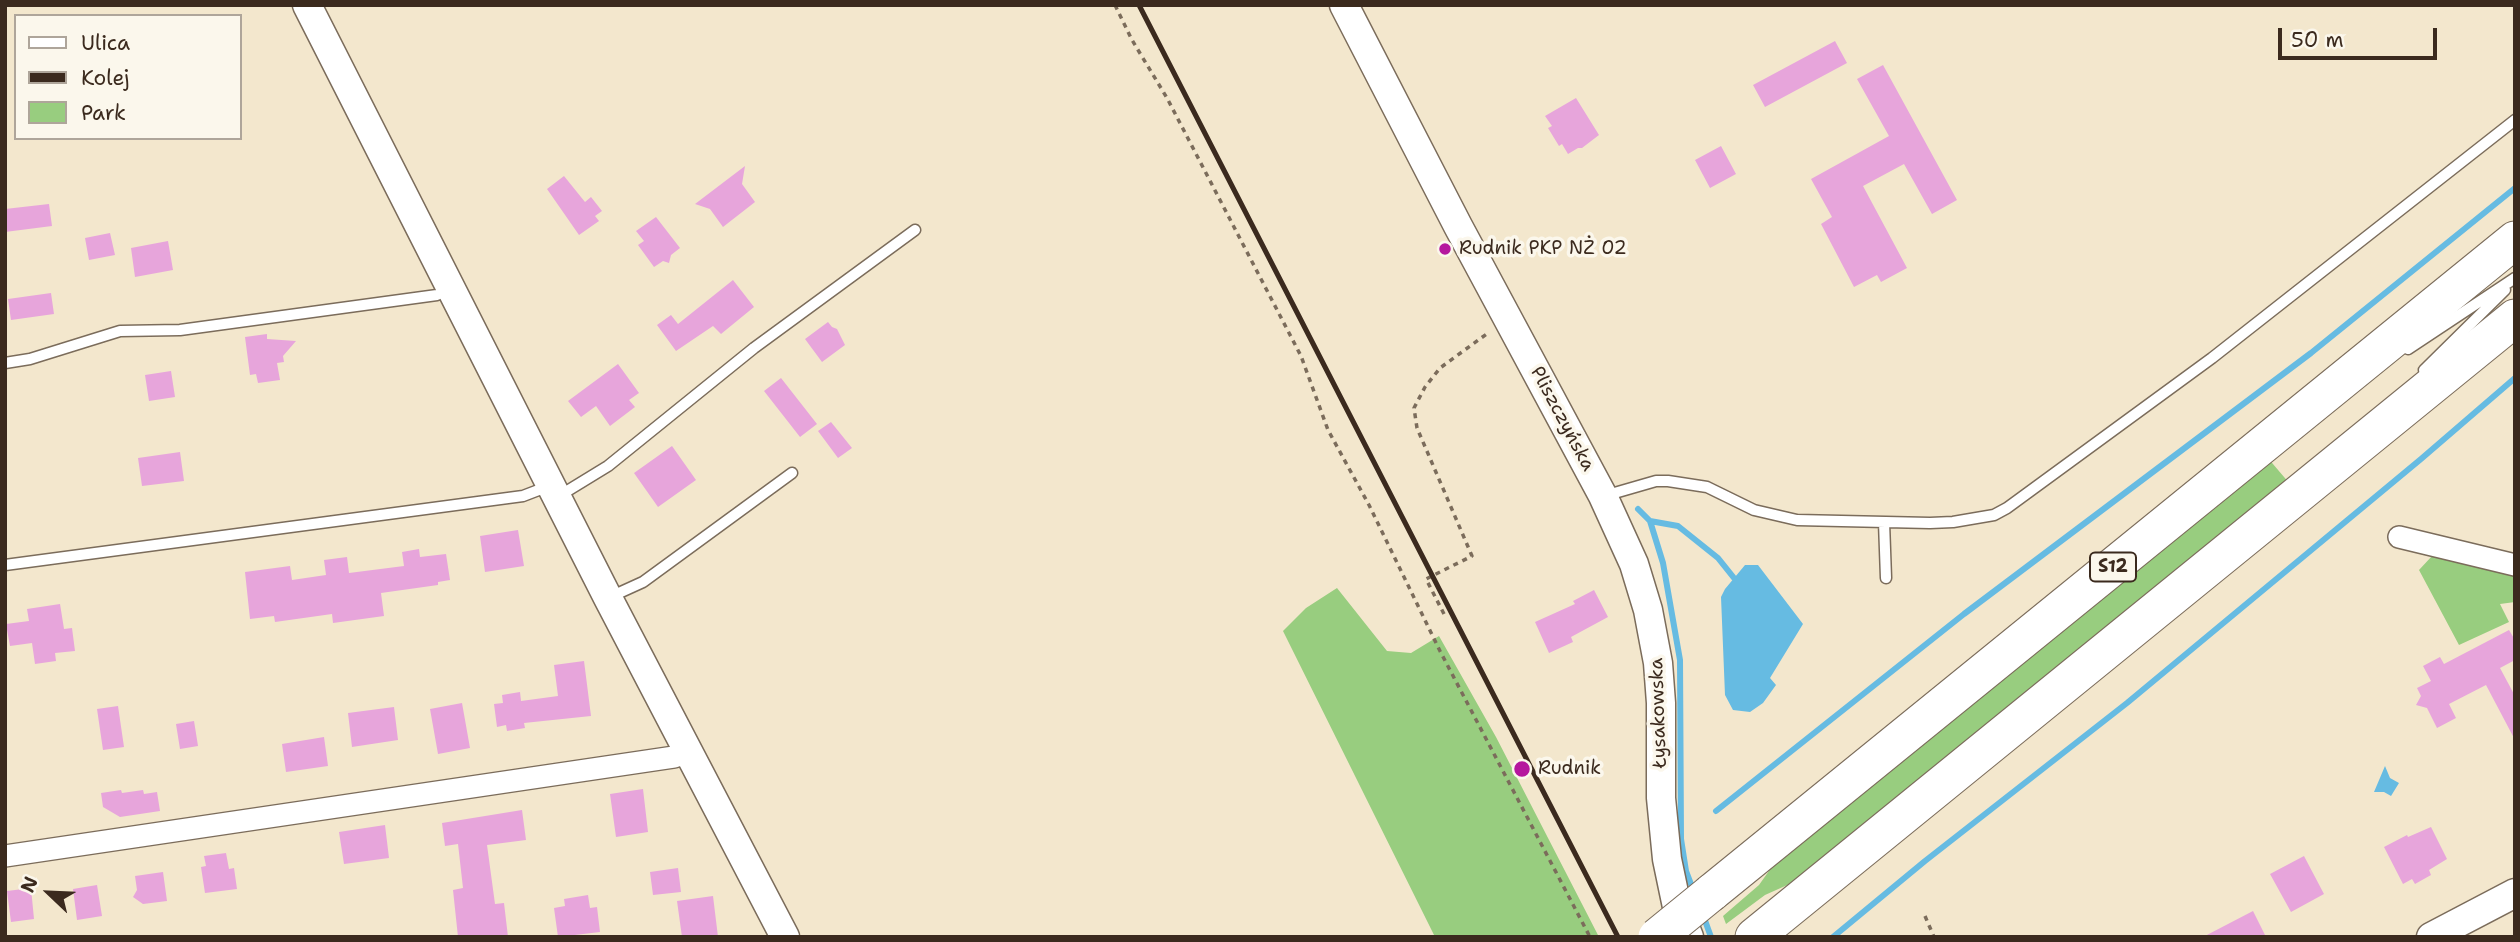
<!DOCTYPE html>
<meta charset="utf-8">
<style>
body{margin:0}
#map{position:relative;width:2520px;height:942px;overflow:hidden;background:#f3e7cd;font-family:"Shantell Sans",sans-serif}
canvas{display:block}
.frame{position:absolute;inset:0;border:7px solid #3b2a1e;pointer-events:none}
.legend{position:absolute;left:14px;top:14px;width:228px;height:126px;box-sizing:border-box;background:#fbf7ec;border:2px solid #aea59a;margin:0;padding:9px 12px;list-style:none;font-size:21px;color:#3b2a1e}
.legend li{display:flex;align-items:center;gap:14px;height:35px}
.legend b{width:35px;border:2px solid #aea59a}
.north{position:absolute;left:14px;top:858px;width:70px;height:70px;-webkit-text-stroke:5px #fbf7ec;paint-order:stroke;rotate:293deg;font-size:19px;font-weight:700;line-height:28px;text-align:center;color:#3b2a1e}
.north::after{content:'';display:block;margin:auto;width:24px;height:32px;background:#3b2a1e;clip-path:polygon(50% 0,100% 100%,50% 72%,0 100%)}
.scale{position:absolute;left:2278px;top:28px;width:159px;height:32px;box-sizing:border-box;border:4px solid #3b2a1e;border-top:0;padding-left:9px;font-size:21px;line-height:24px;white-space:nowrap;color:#3b2a1e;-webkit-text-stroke:5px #fbf7ec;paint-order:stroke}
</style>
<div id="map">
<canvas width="2520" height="942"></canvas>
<div class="frame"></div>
<ul class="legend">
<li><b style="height:9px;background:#fff"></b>Ulica</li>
<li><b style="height:9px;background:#3b2a1e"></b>Kolej</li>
<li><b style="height:19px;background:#98cd7f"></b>Park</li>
</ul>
<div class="north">N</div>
<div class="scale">50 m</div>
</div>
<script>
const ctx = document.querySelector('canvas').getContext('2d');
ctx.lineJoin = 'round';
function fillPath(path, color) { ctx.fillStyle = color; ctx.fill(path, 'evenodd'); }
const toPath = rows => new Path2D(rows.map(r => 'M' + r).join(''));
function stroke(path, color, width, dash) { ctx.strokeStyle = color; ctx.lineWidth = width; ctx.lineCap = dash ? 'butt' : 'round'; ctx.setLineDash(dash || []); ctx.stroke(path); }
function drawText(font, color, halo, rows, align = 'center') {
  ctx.font = font + ' "Shantell Sans",sans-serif'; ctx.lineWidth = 7; ctx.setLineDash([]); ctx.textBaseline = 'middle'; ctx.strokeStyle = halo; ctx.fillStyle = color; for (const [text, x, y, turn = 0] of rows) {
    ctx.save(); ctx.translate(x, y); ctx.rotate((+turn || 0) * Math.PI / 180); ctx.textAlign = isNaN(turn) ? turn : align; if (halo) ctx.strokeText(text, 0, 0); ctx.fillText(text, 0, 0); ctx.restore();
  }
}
fillPath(toPath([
 [2267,457,2290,484,1803,878,1765,895,1726,924,1723,916,1759,885,1781,854],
 [2432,556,2515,574,2515,602,2500,604,2509,622,2459,645,2419,570],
 [1337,588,1387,651,1411,653,1439,636,1496,737,1599,937,1435,937,1283,631,1306,608]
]), '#98cd7f');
fillPath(toPath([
 [1745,565,1758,565,1803,624,1770,678,1776,685,1763,703,1750,712,1733,710,1725,695,1721,597,1725,589],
 [2385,766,2390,778,2399,783,2391,796,2384,792,2374,792]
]), '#66bbe2');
stroke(toPath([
 [1638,509,1650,521,1678,526,1718,558,1734,578],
 [1650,521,1663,563,1680,660,1681,839,1686,871,1694,892],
 [1716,811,1964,614,2311,353,2515,188],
 [1703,915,1711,937],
 [1833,937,1925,861,2127,703,2421,459,2515,378]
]), '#66bbe2', 6);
fillPath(toPath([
 [1835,41,1847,63,1765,107,1753,85],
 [1883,65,1957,200,1932,214,1904,164,1863,186,1907,268,1881,282,1877,275,1854,287,1821,224,1832,217,1811,179,1889,136,1857,79],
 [1576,98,1599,135,1582,148,1578,148,1568,154,1562,144,1559,146,1548,128,1552,126,1545,116],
 [1721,146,1736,174,1710,188,1695,160],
 [745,166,742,184,755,202,723,227,710,209,695,204],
 [564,176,585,202,591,197,602,211,595,216,599,221,579,235,547,189],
 [49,204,52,226,5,232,5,209],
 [656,217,680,248,671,255,669,263,663,261,654,267,638,245,644,241,636,231],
 [110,233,115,255,89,260,85,238],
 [168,241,173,270,135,277,131,248],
 [733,280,754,307,721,334,713,326,676,351,657,325,671,315,678,324],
 [51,293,54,314,11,320,8,299],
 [828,322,832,327,837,329,845,345,822,362,805,339],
 [267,334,267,339,296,341,283,356,284,362,277,363,280,380,258,383,256,374,250,375,245,337],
 [618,364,639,393,629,400,635,407,610,426,596,406,581,417,568,401],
 [171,371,175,397,149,401,145,375],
 [781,378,817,424,800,437,764,391],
 [831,422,852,448,838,458,818,431],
 [672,446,696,480,658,507,634,473],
 [180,452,184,481,142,486,138,458],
 [518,530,524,566,485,572,480,536],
 [419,549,420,557,446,554,450,580,438,582,438,585,381,593,384,616,333,623,332,614,275,622,274,616,250,619,245,572,290,566,292,580,326,575,324,560,347,557,349,573,404,566,402,552],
 [1594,590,1608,617,1571,637,1573,642,1549,653,1535,622,1575,604,1573,601],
 [60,604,64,629,72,628,75,651,55,653,56,661,35,664,32,643,10,646,6,624,29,621,27,609],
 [2509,630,2515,640,2515,660,2500,668,2515,696,2515,740,2486,685,2449,704,2456,718,2437,728,2427,708,2416,705,2421,696,2417,688,2431,681,2423,666,2440,657,2444,664],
 [584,661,591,716,524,723,525,728,507,731,506,725,497,727,494,704,503,703,502,695,520,692,521,701,558,696,554,665],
 [462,703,470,748,438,754,430,709],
 [118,706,124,747,103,750,97,709],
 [394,707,398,740,352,747,348,713],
 [194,721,198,746,180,749,176,724],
 [324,737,328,766,286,772,282,744],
 [643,789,648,832,616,837,610,794],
 [121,790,122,793,143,790,144,794,157,792,160,811,120,817,103,807,101,793],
 [522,810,526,840,487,845,495,904,504,903,508,937,458,937,453,890,463,888,458,844,445,846,442,823],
 [385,825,389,858,344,864,339,832],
 [2431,827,2447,859,2429,870,2431,875,2415,884,2412,879,2403,884,2384,847,2407,835,2408,837],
 [226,853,229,869,234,868,237,889,205,893,201,867,206,866,204,856],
 [2304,856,2324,894,2291,912,2270,874],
 [678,868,681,892,653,895,650,872],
 [163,872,167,901,143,904,133,897,137,890,135,876],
 [97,885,102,916,77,920,73,889],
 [31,888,34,919,11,922,7,891],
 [588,895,590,908,597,907,600,932,558,937,554,908,565,906,564,899],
 [713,896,718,937,682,937,677,901],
 [2253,911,2266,937,2203,937]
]), '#e7a5db');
const lane = toPath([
 [2408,349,2515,278],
 [5,363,30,359,120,331,180,330,437,295,451,289],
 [2424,370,2505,290],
 [559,496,608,466,754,348,915,230],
 [1604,496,1656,481,1668,481,1707,487,1754,510,1797,520,1930,523,1953,522,1994,515,2007,508,2212,358,2515,120],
 [1884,522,1886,578],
 [5,565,523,496,549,486],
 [610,597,643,582,792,473]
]);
const street = toPath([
 [2399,537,2515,565],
 [5,856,674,757,688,752]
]);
const secondary = toPath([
 [307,5,608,598,785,937],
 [1344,5,1458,226,1603,496,1634,564,1648,610,1658,663,1661,703,1661,798,1667,859,1677,907,1689,937],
 [2431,937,2515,893]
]);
const highway = toPath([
 [1711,893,2515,240],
 [1754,937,2515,318]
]);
stroke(lane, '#7b6c5b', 13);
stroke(street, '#7b6c5b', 24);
stroke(secondary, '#7b6c5b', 31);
stroke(highway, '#7b6c5b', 39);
stroke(toPath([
 [1115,5,1132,40,1167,98,1301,356,1328,430,1369,505,1440,651,1590,937],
 [1444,614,1426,579,1472,556,1417,428,1414,408,1425,387,1440,368,1488,333],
 [1925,916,1934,937]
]), '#7b6c5b', 3.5, [5, 5]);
stroke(lane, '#fff', 10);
stroke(street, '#fff', 21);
stroke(secondary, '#fff', 28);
stroke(highway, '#fff', 37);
stroke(toPath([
 [1139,5,1618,937]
]), '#3b2a1e', 5);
const highwayBridge = toPath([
 [1657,937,1711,893]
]);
stroke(highwayBridge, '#7b6c5b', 39, []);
stroke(highwayBridge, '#fff', 37);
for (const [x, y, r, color] of [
 [1445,249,7,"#b5179e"],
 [1522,769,9,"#b5179e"]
]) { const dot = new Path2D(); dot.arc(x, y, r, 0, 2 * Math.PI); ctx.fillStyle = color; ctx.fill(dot); stroke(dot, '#fbf7ec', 2.5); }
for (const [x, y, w] of [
 [2113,567,46]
]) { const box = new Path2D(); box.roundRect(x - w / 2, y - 14.5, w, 29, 5); ctx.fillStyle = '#fbf7ec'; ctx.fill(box); stroke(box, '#3b2a1e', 2); }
drawText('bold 18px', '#3b2a1e', null, [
 ["S12",2113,567]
]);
drawText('19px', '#3b2a1e', '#fbf7ec', [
 ["Rudnik PKP NŻ 02",1459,249],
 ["Rudnik",1538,769]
], 'left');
drawText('19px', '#3b2a1e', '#fbf7ec', [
 ["Pliszczyńska",1562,419,62],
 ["Łysakowska",1659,713,-92]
]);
</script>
